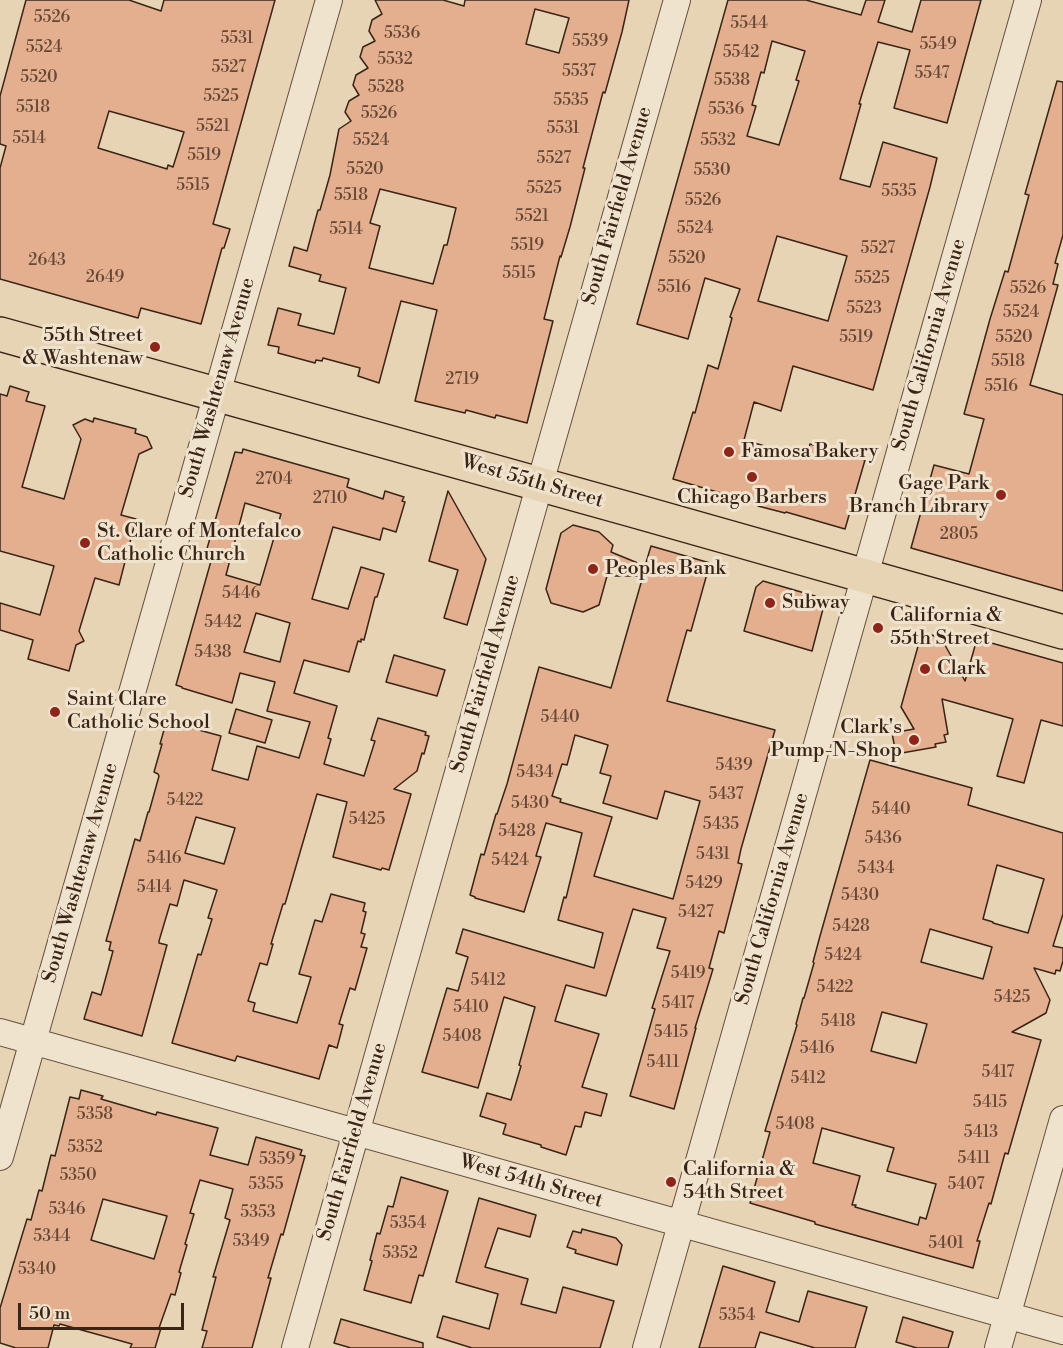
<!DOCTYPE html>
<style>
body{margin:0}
#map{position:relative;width:1063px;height:1348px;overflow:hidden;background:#e6d4b4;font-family:"Libre Bodoni",serif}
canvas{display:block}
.scale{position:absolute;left:18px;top:1303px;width:166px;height:27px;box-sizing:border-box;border:3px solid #3a2416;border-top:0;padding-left:8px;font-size:18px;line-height:21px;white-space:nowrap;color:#3a2416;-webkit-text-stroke:4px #efe3ce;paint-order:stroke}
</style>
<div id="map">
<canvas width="1063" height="1348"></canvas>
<div class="scale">50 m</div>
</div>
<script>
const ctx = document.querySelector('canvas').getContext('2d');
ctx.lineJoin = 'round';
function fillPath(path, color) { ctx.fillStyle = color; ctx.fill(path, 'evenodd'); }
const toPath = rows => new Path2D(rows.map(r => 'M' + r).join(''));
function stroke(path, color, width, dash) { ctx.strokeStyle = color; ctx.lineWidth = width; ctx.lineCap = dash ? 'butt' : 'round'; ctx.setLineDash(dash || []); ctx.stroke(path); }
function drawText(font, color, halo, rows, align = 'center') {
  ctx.font = font + ' "Libre Bodoni",serif'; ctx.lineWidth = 6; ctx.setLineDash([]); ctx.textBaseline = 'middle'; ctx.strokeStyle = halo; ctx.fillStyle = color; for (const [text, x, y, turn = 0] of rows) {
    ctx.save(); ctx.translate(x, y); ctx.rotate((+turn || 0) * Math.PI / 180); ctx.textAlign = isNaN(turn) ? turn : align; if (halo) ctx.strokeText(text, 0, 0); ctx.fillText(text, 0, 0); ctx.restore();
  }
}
const building = toPath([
 [26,0,129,0,161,11,164,0,275,0,213,224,230,229,224,248,222,248,201,324,141,308,138,318,0,279,0,168,6,146,0,144,0,96,26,0],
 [109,111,184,132,173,167,168,165,167,169,98,148,109,111],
 [375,0,443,0,464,6,465,0,629,0,622,32,605,93,603,92,583,168,585,168,570,227,561,257,560,256,544,319,553,321,527,423,496,415,495,418,466,410,465,413,415,401,437,310,401,301,379,383,358,376,360,368,323,358,322,361,316,360,315,363,278,353,279,347,268,345,278,308,301,314,298,325,334,334,346,288,319,281,321,275,289,266,294,247,307,251,318,210,320,210,330,175,339,129,351,121,345,112,349,101,359,95,353,85,356,75,368,68,360,57,363,47,375,41,369,31,372,20,382,14,375,0],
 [535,9,569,18,559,53,526,44,535,9],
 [380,189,456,208,447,245,444,245,433,284,369,268,380,226,370,223,380,189],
 [728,0,806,0,861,15,866,0,885,0,878,22,912,32,921,0,981,0,947,123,894,108,910,50,878,42,859,104,861,104,840,179,870,187,883,142,937,158,930,187,873,390,793,366,781,411,754,402,744,440,806,458,810,444,865,460,845,529,786,512,785,513,758,506,758,504,673,479,693,412,695,413,708,365,718,369,732,318,730,317,740,289,705,278,688,339,637,324,728,0],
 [772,41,805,51,796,80,799,81,779,145,747,136,756,106,752,105,761,72,764,73,772,41],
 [777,236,847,256,828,321,758,301,777,236],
 [1057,81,1063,82,1063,235,1055,263,1058,264,1053,284,1058,285,1030,385,1063,395,1063,591,911,548,934,465,969,474,984,419,964,414,990,319,1005,271,1008,272,1029,195,1025,194,1057,81],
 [10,386,29,392,26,401,45,406,22,487,64,499,81,439,73,425,85,419,93,422,94,418,136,429,135,433,147,437,152,448,139,454,121,515,136,519,119,585,95,578,79,631,84,641,76,645,69,671,28,659,33,640,0,630,0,603,40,615,54,566,0,551,0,394,7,396,10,386],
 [243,449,349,479,347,487,383,499,385,491,404,497,402,501,405,502,396,532,383,528,380,540,333,527,312,599,348,609,361,567,384,574,377,597,375,597,364,640,361,639,361,642,358,641,349,672,304,660,294,693,337,706,328,738,331,739,324,764,364,776,375,741,371,740,378,718,426,732,425,735,429,736,424,754,422,753,417,771,394,789,411,794,389,870,382,868,381,870,333,857,347,802,317,794,285,904,283,904,271,944,273,944,267,965,260,963,248,1001,255,1003,253,1011,297,1023,311,977,299,974,315,920,322,922,331,894,365,903,363,911,366,912,361,933,365,934,361,947,367,948,355,990,350,988,339,1024,343,1025,337,1048,329,1045,319,1079,237,1056,235,1061,172,1043,198,954,201,955,212,919,208,918,217,890,184,880,177,906,170,904,159,941,159,943,167,945,142,1036,84,1019,92,992,101,995,113,951,109,950,111,942,106,941,135,839,140,841,148,812,149,812,159,776,158,774,154,772,162,744,160,744,166,723,172,725,173,723,221,736,212,770,248,780,257,746,299,758,310,722,267,711,275,682,240,673,232,703,182,688,182,687,176,685,213,554,206,552,235,452,242,453,243,449],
 [245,503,281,514,260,585,226,575,245,503],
 [256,613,290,623,280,662,244,652,256,613],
 [196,817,235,828,224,864,185,853,196,817],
 [448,491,486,559,467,625,444,618,458,570,429,561,448,491],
 [573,525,599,532,613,545,611,552,645,566,651,546,710,563,691,631,687,630,667,701,775,730,741,849,738,863,742,864,724,933,719,931,709,968,713,969,695,1028,696,1028,674,1109,630,1096,655,1009,652,1008,670,951,657,948,666,918,633,909,606,996,566,985,555,1021,599,1034,582,1087,607,1094,601,1116,585,1112,581,1127,575,1126,566,1155,541,1147,541,1145,503,1134,506,1124,480,1116,487,1093,511,1100,521,1066,519,1065,535,1007,504,997,478,1088,422,1072,447,988,458,991,468,957,456,953,463,929,594,968,603,933,558,920,564,897,566,898,582,833,546,823,536,856,541,857,524,912,475,898,475,897,470,895,481,854,484,855,496,814,497,814,507,784,539,667,611,688,643,576,607,576,599,605,583,612,551,603,546,589,561,533,573,525],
 [575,735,608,745,600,773,611,776,603,803,657,819,665,791,700,801,673,899,594,876,612,817,560,802,561,799,552,796,562,764,567,765,575,735],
 [763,581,815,596,823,609,812,651,744,631,756,587,763,581],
 [922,632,941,638,965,681,977,639,1063,663,1063,726,1041,720,1024,783,997,776,1013,719,942,699,948,734,944,735,946,742,935,744,936,747,896,754,892,733,914,729,901,707,922,632],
 [394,655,445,670,437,696,386,682,394,655],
 [236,709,272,720,265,743,229,733,236,709],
 [870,760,972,788,968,805,1063,833,1063,914,1053,946,1063,948,1063,961,1060,971,1056,970,1055,974,1034,968,1050,1000,1046,1013,1012,1032,1041,1040,1008,1154,1005,1153,991,1204,989,1203,977,1241,980,1241,973,1268,815,1224,815,1222,750,1203,770,1132,765,1131,797,1025,796,1024,803,998,804,998,814,963,813,962,820,936,870,760],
 [997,865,1044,879,1028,933,993,923,993,922,983,919,997,865],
 [930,929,992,947,983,979,921,962,930,929],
 [882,1012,927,1024,916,1063,871,1051,882,1012],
 [822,1128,894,1148,887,1171,936,1184,926,1219,920,1217,918,1225,855,1207,856,1205,852,1205,860,1176,813,1163,822,1128],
 [81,1090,103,1096,101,1099,156,1115,157,1112,218,1128,210,1155,248,1165,256,1137,302,1150,300,1155,305,1156,283,1235,281,1234,268,1278,271,1278,252,1348,202,1348,207,1331,202,1330,216,1277,213,1277,230,1220,225,1218,233,1189,200,1180,190,1213,194,1214,185,1244,187,1245,179,1272,181,1273,175,1295,171,1294,159,1328,161,1328,155,1348,130,1348,132,1344,60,1324,59,1326,54,1325,48,1348,16,1348,0,1343,0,1308,27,1219,31,1220,39,1190,42,1191,51,1155,55,1156,70,1097,79,1099,81,1090],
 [103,1199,167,1216,154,1259,91,1240,103,1199],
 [401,1177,448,1191,423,1276,419,1275,411,1303,364,1290,372,1261,370,1260,377,1233,380,1234,388,1206,393,1207,401,1177],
 [479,1198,536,1215,530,1237,498,1228,485,1267,528,1279,521,1304,556,1313,563,1287,614,1301,600,1348,472,1348,437,1337,443,1316,489,1329,498,1294,456,1282,479,1198],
 [582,1229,616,1238,622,1245,617,1265,575,1253,576,1250,567,1247,573,1231,581,1233,582,1229],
 [723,1266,775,1282,766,1312,799,1322,808,1291,867,1307,855,1348,815,1348,760,1332,755,1348,699,1348,723,1266],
 [903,1317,953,1332,948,1348,917,1348,896,1342,903,1317],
 [341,1319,423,1343,423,1348,351,1348,334,1343,341,1319]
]);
fillPath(building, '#e4af8f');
stroke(building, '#3a2416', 1.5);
const minor = toPath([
 [0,1032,1063,1331],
 [0,1157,329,0],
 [295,1348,677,0],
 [646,1348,1028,0],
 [998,1348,1063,1119]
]);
const major = toPath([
 [0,334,632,510,1063,632]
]);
stroke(minor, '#65503e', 28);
stroke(major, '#3a2416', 36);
stroke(minor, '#efe3ce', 26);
stroke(major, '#e6d4b4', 33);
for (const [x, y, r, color] of [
 [155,347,6,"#8f2418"],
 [729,452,6,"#8f2418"],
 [752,477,6,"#8f2418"],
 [1001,495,6,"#8f2418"],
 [85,543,6,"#8f2418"],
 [593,569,6,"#8f2418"],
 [770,603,6,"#8f2418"],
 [878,628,6,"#8f2418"],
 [925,669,6,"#8f2418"],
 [55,712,6,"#8f2418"],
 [914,740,6,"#8f2418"],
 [671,1182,6,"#8f2418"]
]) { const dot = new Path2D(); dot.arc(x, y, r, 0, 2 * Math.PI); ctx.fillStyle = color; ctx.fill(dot); stroke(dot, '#efe3ce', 2); }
drawText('16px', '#644734', null, [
 ["5526",52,18],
 ["5544",749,24],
 ["5536",402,34],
 ["5531",237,39],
 ["5539",590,42],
 ["5549",938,45],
 ["5524",44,48],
 ["5542",741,53],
 ["5532",395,60],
 ["5527",229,68],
 ["5537",579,72],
 ["5547",932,74],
 ["5520",39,78],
 ["5538",732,81],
 ["5528",386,88],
 ["5525",221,97],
 ["5535",571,101],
 ["5518",33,108],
 ["5536",726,110],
 ["5526",379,114],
 ["5521",213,127],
 ["5531",563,129],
 ["5514",29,139],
 ["5524",371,141],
 ["5532",718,141],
 ["5519",204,156],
 ["5527",554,159],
 ["5520",365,170],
 ["5530",712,171],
 ["5515",193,186],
 ["5525",544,189],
 ["5535",899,192],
 ["5518",351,196],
 ["5526",703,201],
 ["5521",532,217],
 ["5524",695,229],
 ["5514",346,230],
 ["5519",527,246],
 ["5527",878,249],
 ["5520",687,259],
 ["2643",47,261],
 ["5515",519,274],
 ["2649",105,278],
 ["5525",872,279],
 ["5516",674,288],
 ["5526",1028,289],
 ["5523",864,309],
 ["5524",1021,313],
 ["5519",856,338],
 ["5520",1014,338],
 ["5518",1008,362],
 ["2719",462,380],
 ["5516",1001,387],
 ["2704",274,480],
 ["2710",330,499],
 ["2805",959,535],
 ["5446",241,594],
 ["5442",223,623],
 ["5438",213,653],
 ["5440",560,718],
 ["5439",734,766],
 ["5434",535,773],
 ["5437",726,795],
 ["5422",185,801],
 ["5430",530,804],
 ["5440",891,810],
 ["5425",367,820],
 ["5435",721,825],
 ["5428",517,832],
 ["5436",883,839],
 ["5431",713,855],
 ["5416",164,859],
 ["5424",510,861],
 ["5434",876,869],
 ["5429",704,884],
 ["5414",154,888],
 ["5430",860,896],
 ["5427",696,913],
 ["5428",851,927],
 ["5424",843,956],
 ["5419",688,974],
 ["5412",488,981],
 ["5422",835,988],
 ["5425",1012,998],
 ["5417",678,1004],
 ["5410",471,1008],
 ["5418",838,1022],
 ["5415",671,1033],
 ["5408",462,1037],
 ["5416",817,1049],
 ["5411",663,1063],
 ["5417",998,1073],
 ["5412",808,1079],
 ["5415",990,1103],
 ["5358",95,1115],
 ["5408",795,1125],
 ["5413",981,1133],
 ["5352",85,1148],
 ["5411",974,1159],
 ["5359",277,1160],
 ["5350",78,1176],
 ["5355",266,1185],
 ["5407",966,1185],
 ["5346",67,1210],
 ["5353",258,1213],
 ["5354",408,1224],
 ["5344",52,1237],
 ["5349",251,1242],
 ["5401",946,1244],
 ["5352",400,1254],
 ["5340",37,1270],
 ["5354",737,1316]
]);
drawText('20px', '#3a2416', '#efe3ce', [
 ["South Fairfield Avenue",618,206,-74],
 ["South California Avenue",930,345,-74],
 ["South Washtenaw Avenue",218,388,-74],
 ["West 55th Street",532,482,16],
 ["South Fairfield Avenue",486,674,-74],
 ["South Washtenaw Avenue",81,873,-74],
 ["South California Avenue",773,899,-74],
 ["South Fairfield Avenue",353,1142,-74],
 ["West 54th Street",531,1182,16]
]);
drawText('20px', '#3a2416', '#efe3ce', [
 ["55th Street",143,336,"right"],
 ["& Washtenaw",143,359,"right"],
 ["Famosa Bakery",741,452],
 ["Gage Park",989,484,"right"],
 ["Branch Library",989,507,"right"],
 ["Chicago Barbers",752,498,"center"],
 ["St. Clare of Montefalco",97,532],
 ["Catholic Church",97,555],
 ["Peoples Bank",605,569],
 ["Subway",782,603],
 ["California &",890,616],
 ["55th Street",890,639],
 ["Clark",937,669],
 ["Saint Clare",67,700],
 ["Catholic School",67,723],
 ["Clark's",902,728,"right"],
 ["Pump-N-Shop",902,751,"right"],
 ["California &",683,1170],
 ["54th Street",683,1193]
], 'left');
</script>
